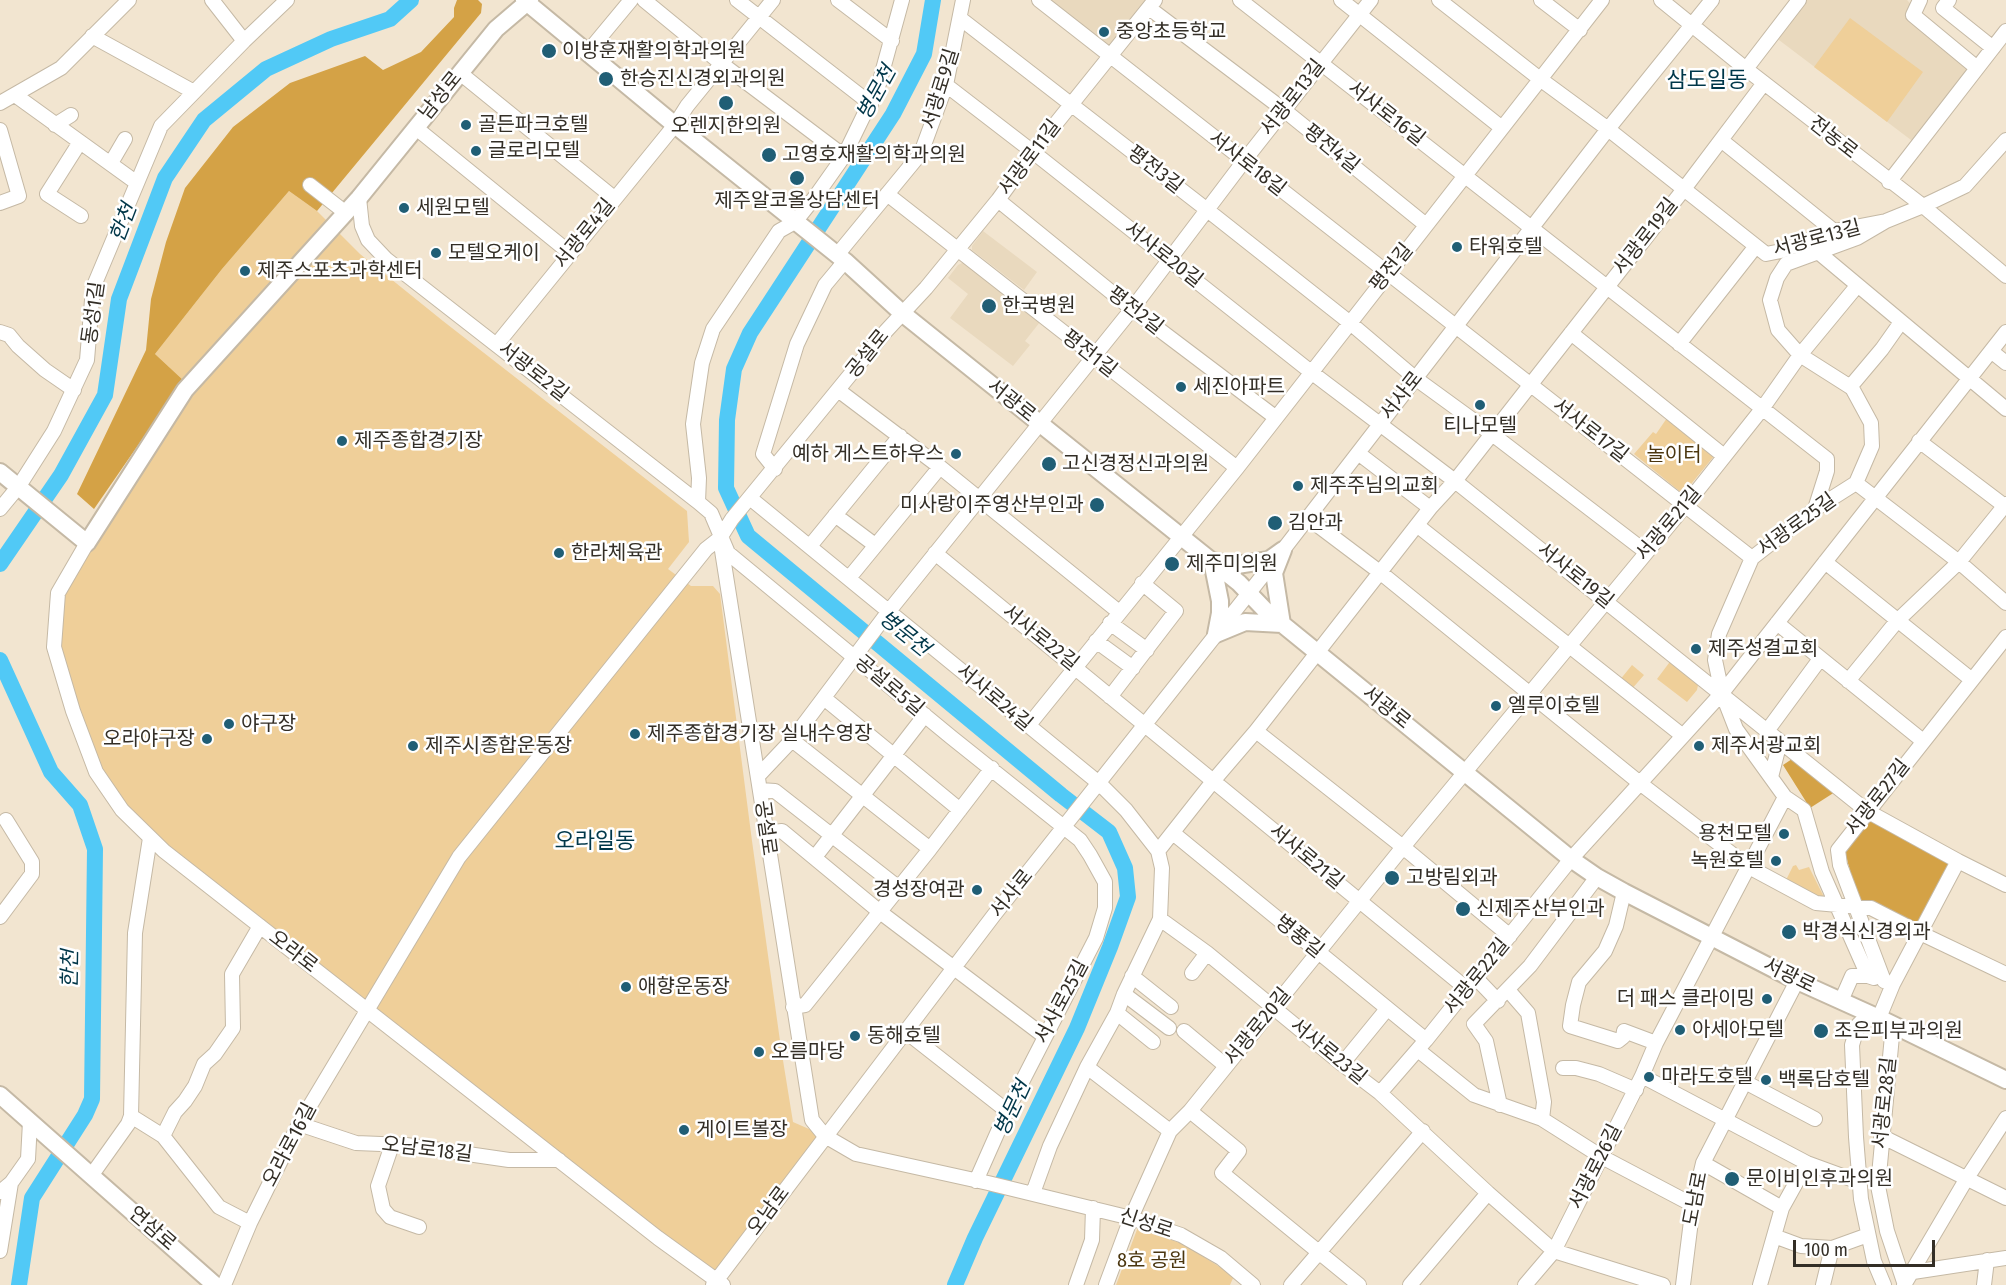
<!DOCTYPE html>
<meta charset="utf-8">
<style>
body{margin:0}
#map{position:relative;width:2006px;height:1285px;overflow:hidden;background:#f2e5d0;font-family:"Fira Sans Condensed",sans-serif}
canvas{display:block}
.scale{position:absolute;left:1793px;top:1240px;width:142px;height:27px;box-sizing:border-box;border:3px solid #332e26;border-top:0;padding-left:8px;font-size:18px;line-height:21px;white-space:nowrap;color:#332e26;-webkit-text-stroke:4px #fff;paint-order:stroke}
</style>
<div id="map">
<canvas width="2006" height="1285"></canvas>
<div class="scale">100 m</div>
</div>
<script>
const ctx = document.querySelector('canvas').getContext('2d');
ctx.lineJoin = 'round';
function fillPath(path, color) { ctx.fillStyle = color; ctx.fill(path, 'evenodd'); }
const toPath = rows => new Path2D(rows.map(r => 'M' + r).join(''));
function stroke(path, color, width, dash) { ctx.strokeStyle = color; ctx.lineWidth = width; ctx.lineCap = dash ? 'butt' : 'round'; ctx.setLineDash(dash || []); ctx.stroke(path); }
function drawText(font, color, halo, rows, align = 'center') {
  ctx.font = font + ' "Fira Sans Condensed","Noto Sans KR",sans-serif'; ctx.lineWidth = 5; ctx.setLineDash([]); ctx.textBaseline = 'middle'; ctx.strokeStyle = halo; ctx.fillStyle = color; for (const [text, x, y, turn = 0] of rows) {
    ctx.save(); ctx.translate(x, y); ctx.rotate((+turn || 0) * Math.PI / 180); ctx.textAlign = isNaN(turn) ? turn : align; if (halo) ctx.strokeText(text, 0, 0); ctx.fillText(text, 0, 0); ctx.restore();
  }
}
fillPath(toPath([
 [1039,0,1155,0,1109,57],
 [1803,0,1907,0,1975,71,1915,143,1775,37],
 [983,231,1037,272,1024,290,972,250,972,246],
 [964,262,1040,322,1025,341,1030,345,1013,366,950,318,968,294,948,278,958,265]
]), '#e9d9be');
fillPath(toPath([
 [1850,18,1923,72,1887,122,1814,67],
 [289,191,317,211,360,254,443,321,687,511,689,542,668,569,691,586,713,586,720,594,752,841,781,1048,793,1122,825,1136,717,1280,158,845,96,772,54,647,58,593,185,390,183,380,155,354,222,269],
 [1667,418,1714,456,1683,494,1634,454,1653,432,1656,434],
 [1672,659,1699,680,1697,690,1687,702,1657,679],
 [1632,665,1644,675,1631,690,1619,681],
 [1796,865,1799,870,1809,867,1824,897,1817,899,1786,880,1793,866],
 [1138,1227,1185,1245,1234,1276,1230,1285,1116,1285]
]), '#efcf99');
fillPath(toPath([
 [457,0,478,0,482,4,481,13,317,211,289,191,222,269,155,354,183,380,94,509,77,494,146,350,151,299,166,242,185,188,233,127,290,83,365,56,383,70,421,52,454,17,454,8],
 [1792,759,1835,792,1810,808,1783,765],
 [1869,819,1949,863,1917,927,1858,900,1845,852]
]), '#d4a246');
stroke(toPath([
 [933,0,924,54,893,114,750,333,734,369,727,420,726,488,748,536,1061,795,1109,832,1125,868,1128,897,1110,947,1077,1028,975,1238,955,1285],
 [0,564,61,475,105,395,119,299,165,178,204,120,266,69,331,39,390,19,411,0],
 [0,660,51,772,80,805,95,849,92,1099,85,1115,32,1198,19,1285]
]), '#51c9f6', 16);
const minor = toPath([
 [644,0,722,64,844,156],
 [737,0,871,104],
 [838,0,892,41],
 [1039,0,1752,558],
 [1155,0,1033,152,998,200,926,288,886,331,732,519,720,538,812,1120,825,1136,856,1154,988,1183,1131,1218,1181,1235,1221,1258,1253,1285],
 [1240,0,1827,459,1827,471,1815,509],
 [1341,0,1502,128],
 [1439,0,1540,79,1608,129,1766,254,1781,251,1834,231,1886,221,1923,206,1965,186,2006,140],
 [1541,0,1580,30],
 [1661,0,1746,69,1923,206,2006,276],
 [1920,0,1913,15,1977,68],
 [1949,0,1943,8,1993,48],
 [1149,8,1284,110,1426,225],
 [961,19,1206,209,1349,322,1415,378,1492,434,1646,552],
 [92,36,194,92],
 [244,41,287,0],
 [587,53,631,0],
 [1746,69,1799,0],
 [460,73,614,198],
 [946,85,1033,152,1311,372,1455,481,1867,811,1958,861,2006,885],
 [15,95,137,183],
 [0,103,61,68,129,0],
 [55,125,71,115],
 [416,128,570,253],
 [0,130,19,196,0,203],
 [1721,140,1834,231],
 [80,142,47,194,81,216],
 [111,163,125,139],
 [1889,182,2006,31],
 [310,185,346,213],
 [887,194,1237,468],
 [359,198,362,226,368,240,386,259,698,502,711,513,728,553,951,737,1080,840,1090,855,1105,882,1105,908,1096,938,1007,1111,976,1181],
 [998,200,1132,309,1275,417],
 [1818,252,2006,409],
 [837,255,921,153,946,85,963,0],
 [0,332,9,335,18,346,45,370,74,390],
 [1571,333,1724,456],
 [497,344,675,125,687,106,773,0],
 [1679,344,1756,246],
 [1991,351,2006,363],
 [1850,387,1882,349,1901,322],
 [838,390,940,467,1119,612],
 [1919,441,2006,507],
 [1358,453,1430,508],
 [775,469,763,454,797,344,825,285,845,261],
 [1856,483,1959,562,2006,603],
 [750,498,1100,784,1126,810,1158,851,1162,868,1160,919,1124,994,1117,1013,1087,1067,1050,1146,1033,1193],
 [698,502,699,478,693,424,702,363,713,329,779,231,795,222,815,197,844,156,879,84,902,0],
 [0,509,19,486,54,431,87,360,93,288,161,126,244,41,212,0],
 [835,515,875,545],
 [1308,518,1381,573,1641,784,1749,867,1816,903,1871,908,1920,933,2006,974],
 [1418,526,1683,736],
 [87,543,58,593,54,647,73,711,96,772,122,810,164,851,658,1238,723,1285],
 [810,546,900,436],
 [935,553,1467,989],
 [1825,562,1972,680],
 [849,578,940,467],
 [1110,623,1147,650],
 [1777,623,1923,741],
 [1096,641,1133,668],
 [1848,681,1897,621,1959,562,2006,504],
 [1110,697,1176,611,1142,583],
 [824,698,960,810],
 [1028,726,1237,468,1602,0],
 [1256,731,1403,847,1510,936],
 [1767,731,1820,659],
 [792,740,930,849],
 [758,776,792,740,889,611,1132,309,1244,161,1371,0],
 [1771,777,1780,742],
 [760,790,775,791,899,888],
 [765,833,782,831,880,912,1044,1036],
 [1173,833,1426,1040],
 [1158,851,1214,780,1256,731,1431,507,1455,481,1684,189,1764,83],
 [815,857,925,715],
 [1624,892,1616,926,1605,951,1579,982,1573,1005,1570,1026,1618,1041,1623,1037,1624,1031,1656,1043],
 [0,917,32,874,32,862,6,820],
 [1160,919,1207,953,1342,1064,1380,1093,1488,1193,1554,1251,1663,1285],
 [1192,973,1207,953],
 [1132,976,1171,1007],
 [1868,976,1822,872,1804,810,1785,797,1736,729,1722,693,1715,660,1719,634,1752,558,1815,509,1856,483,1872,446,1871,423,1852,388,1800,355,1778,330,1770,300,1777,278,1786,264,1857,238,1886,221],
 [1476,978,1498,1001],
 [1884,981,1840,865,1838,850,2006,637],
 [1508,990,1528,1013,1544,1102,1542,1119],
 [1124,994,1169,1028],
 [1841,1001,1852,976,1868,976,1874,978],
 [793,1007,805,1005,930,849,992,768],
 [1117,1013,1153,1042],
 [1869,1014,1858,1025,1852,1045,1856,1137,1861,1199,1874,1261,1884,1285],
 [1879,1018,1893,984,1958,861],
 [1893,1025,1878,1186,1887,1231,1905,1285],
 [905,1031,1007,1111],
 [1184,1031,1226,1066],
 [1418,1050,1474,1095,1542,1119,1602,1157,1693,1205],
 [1342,1064,1387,1009],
 [1087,1067,1170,1131],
 [1563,1068,1576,1068,1599,1074,1636,1090],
 [1642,1076,1807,1163,1859,1182],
 [1745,1082,1815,1119],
 [1380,1093,1426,1040,1571,859,1722,693,2006,332],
 [1500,1105,1486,1041,1474,1024,1530,966,1597,877],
 [1190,1111,1239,1151,1222,1173,1359,1285],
 [131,1116,163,1136],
 [299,1124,356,1143,406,1145,509,1160,559,1160],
 [1881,1136,2006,1198],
 [392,1145,378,1186,383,1209,390,1217,419,1227],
 [1703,1163,1782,1208],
 [91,1176,128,1124,131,1116,135,933,150,838],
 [0,1192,11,1183,28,1159,30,1122],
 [250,1223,219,1207,163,1136,175,1112,185,1101,195,1086,204,1064,215,1054,233,1028,232,974,260,926],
 [1774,1236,1801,1246,1832,1248],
 [0,1251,11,1183],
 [1913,1272,2006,1258],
 [224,1285,250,1223,299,1124,459,857,706,549,720,538],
 [713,1285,994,915,1283,550,1608,129,1712,0],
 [1076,1285,1092,1240,1093,1208],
 [1106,1285,1131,1218,1170,1131,1190,1111,1403,847,1685,506,1762,409,1800,355,1857,286],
 [1291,1285,1423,1131],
 [1410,1285,1488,1193],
 [1525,1285,1554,1251,1642,1076,1656,1043,1785,797],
 [1683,1285,1693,1205,1703,1163,1797,981],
 [1760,1285,1782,1208,1807,1163],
 [1823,1285,1832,1248,1868,1235],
 [1904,1285,1967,1178,2006,1118],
 [1984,1285,1987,1260]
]);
const major = toPath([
 [524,0,675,125,845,261,902,313,1239,583,1265,610,1571,859,1597,877,1624,892,1797,981,1879,1018,2006,1080],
 [0,472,87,543,185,390,359,198,496,29,530,0],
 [1216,634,1220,613,1220,601,1212,561,1237,565,1269,560,1283,550],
 [1216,634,1245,622,1282,624,1274,573,1283,550],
 [0,1095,215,1285]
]);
stroke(minor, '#c5b9a5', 16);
stroke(major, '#c5b9a5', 20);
stroke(minor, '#fff', 14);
stroke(major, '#fff', 16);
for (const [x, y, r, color] of [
 [1104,32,6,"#205e75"],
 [549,51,8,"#205e75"],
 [606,79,8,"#205e75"],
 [726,103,8,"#205e75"],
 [466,125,6,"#205e75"],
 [476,151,6,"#205e75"],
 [769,155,8,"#205e75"],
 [797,178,8,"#205e75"],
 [404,208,6,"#205e75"],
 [1457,247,6,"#205e75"],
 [436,253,6,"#205e75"],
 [245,271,6,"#205e75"],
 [989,306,8,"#205e75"],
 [1181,387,6,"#205e75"],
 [1480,405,6,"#205e75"],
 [342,441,6,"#205e75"],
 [956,454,6,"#205e75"],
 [1049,464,8,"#205e75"],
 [1298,486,6,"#205e75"],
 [1097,505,8,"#205e75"],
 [1275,523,8,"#205e75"],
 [559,553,6,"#205e75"],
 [1172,564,8,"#205e75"],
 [1696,649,6,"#205e75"],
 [1496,706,6,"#205e75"],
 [229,724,6,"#205e75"],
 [635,734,6,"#205e75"],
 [207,739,6,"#205e75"],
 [413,746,6,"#205e75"],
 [1699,746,6,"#205e75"],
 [1784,834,6,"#205e75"],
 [1776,861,6,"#205e75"],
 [1392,878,8,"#205e75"],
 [977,890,6,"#205e75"],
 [1463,909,8,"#205e75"],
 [1789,932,8,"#205e75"],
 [626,987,6,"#205e75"],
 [1767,999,6,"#205e75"],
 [1680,1030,6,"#205e75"],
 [1821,1031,8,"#205e75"],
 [855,1036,6,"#205e75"],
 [759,1052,6,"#205e75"],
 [1649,1077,6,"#205e75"],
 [1766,1080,6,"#205e75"],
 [684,1130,6,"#205e75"],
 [1732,1179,8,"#205e75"]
]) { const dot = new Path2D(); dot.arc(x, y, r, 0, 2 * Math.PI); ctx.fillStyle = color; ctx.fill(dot); stroke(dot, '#fff', 2); }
drawText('20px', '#332e26', '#fff', [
 ["중앙초등학교",1116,32],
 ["이방훈재활의학과의원",562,51],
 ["한승진신경외과의원",620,79],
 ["골든파크호텔",478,125],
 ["오렌지한의원",726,126,"center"],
 ["글로리모텔",488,151],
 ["고영호재활의학과의원",782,155],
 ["제주알코올상담센터",797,201,"center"],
 ["세원모텔",416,208],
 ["타워호텔",1469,247],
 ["모텔오케이",448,253],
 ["제주스포츠과학센터",257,271],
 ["한국병원",1002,306],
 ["세진아파트",1193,387],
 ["티나모텔",1480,426,"center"],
 ["제주종합경기장",354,441],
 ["예하 게스트하우스",944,454,"right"],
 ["고신경정신과의원",1062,464],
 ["제주주님의교회",1310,486],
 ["미사랑이주영산부인과",1084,505,"right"],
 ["김안과",1288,523],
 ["한라체육관",571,553],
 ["제주미의원",1186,564],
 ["제주성결교회",1708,649],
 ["엘루이호텔",1508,706],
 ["야구장",241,724],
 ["제주종합경기장 실내수영장",647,734],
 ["오라야구장",195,739,"right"],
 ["제주시종합운동장",425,746],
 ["제주서광교회",1711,746],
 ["용천모텔",1772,834,"right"],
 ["녹원호텔",1764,861,"right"],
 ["고방림외과",1406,878],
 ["경성장여관",965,890,"right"],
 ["신제주산부인과",1476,909],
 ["박경식신경외과",1802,932],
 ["애향운동장",638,987],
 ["더 패스 클라이밍",1755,999,"right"],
 ["아세아모텔",1692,1030],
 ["조은피부과의원",1834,1031],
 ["동해호텔",867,1036],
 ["오름마당",771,1052],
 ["마라도호텔",1661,1077],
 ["백록담호텔",1778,1080],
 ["게이트볼장",696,1130],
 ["문이비인후과의원",1746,1179]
], 'left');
drawText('20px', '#332e26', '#fff', [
 ["서광로9길",941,89,-73],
 ["남성로",441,96,-51],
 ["서광로13길",1293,98,-52],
 ["서사로16길",1386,114,38],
 ["전농로",1833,138,38],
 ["평전4길",1331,149,39],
 ["서광로11길",1030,158,-53],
 ["서사로18길",1247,164,38],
 ["평전3길",1155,170,38],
 ["서광로4길",585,234,-51],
 ["서광로19길",1646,237,-52],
 ["서광로13길",1817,239,-15],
 ["서사로20길",1163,255,38],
 ["평전길",1392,268,-51],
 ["평전2길",1135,311,38],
 ["동성1길",94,313,-82],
 ["공설로",868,354,-51],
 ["평전1길",1089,354,38],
 ["서광로2길",533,372,38],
 ["서사로",1402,396,-52],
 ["서광로",1011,401,39],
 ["서사로17길",1590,431,38],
 ["서광로21길",1669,524,-50],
 ["서광로25길",1797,525,-36],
 ["서사로19길",1575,576,39],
 ["서사로22길",1040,638,39],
 ["공설로5길",889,686,40],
 ["서사로24길",994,698,40],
 ["서광로",1386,708,39],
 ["서광로27길",1878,798,-52],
 ["공설로",765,828,82],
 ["서사로21길",1306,857,40],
 ["서사로",1012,894,-51],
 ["병풍길",1299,937,39],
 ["오라로",293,952,38],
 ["서광로",1789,976,26],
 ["서광로22길",1477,977,-51],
 ["서사로25길",1062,1002,-62],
 ["서광로20길",1258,1027,-51],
 ["서사로23길",1328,1052,39],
 ["서광로28길",1885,1103,-84],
 ["오라로16길",290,1145,-62],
 ["오남로18길",427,1150,7],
 ["서광로26길",1596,1167,-63],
 ["도남로",1696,1199,-79],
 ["오남로",769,1211,-53],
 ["신성로",1146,1224,18],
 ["연삼로",152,1229,41]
]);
drawText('20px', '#4b360f', '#fff', [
 ["놀이터",1674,455],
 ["8호 공원",1152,1261]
]);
drawText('italic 21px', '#003648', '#fff', [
 ["병문천",877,93,-61],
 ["한천",124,223,-69],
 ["병문천",904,634,39],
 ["한천",71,969,-89],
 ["병문천",1013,1109,-65]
]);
drawText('22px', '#003749', '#fff', [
 ["삼도일동",1707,81],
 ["오라일동",595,842]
]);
</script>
